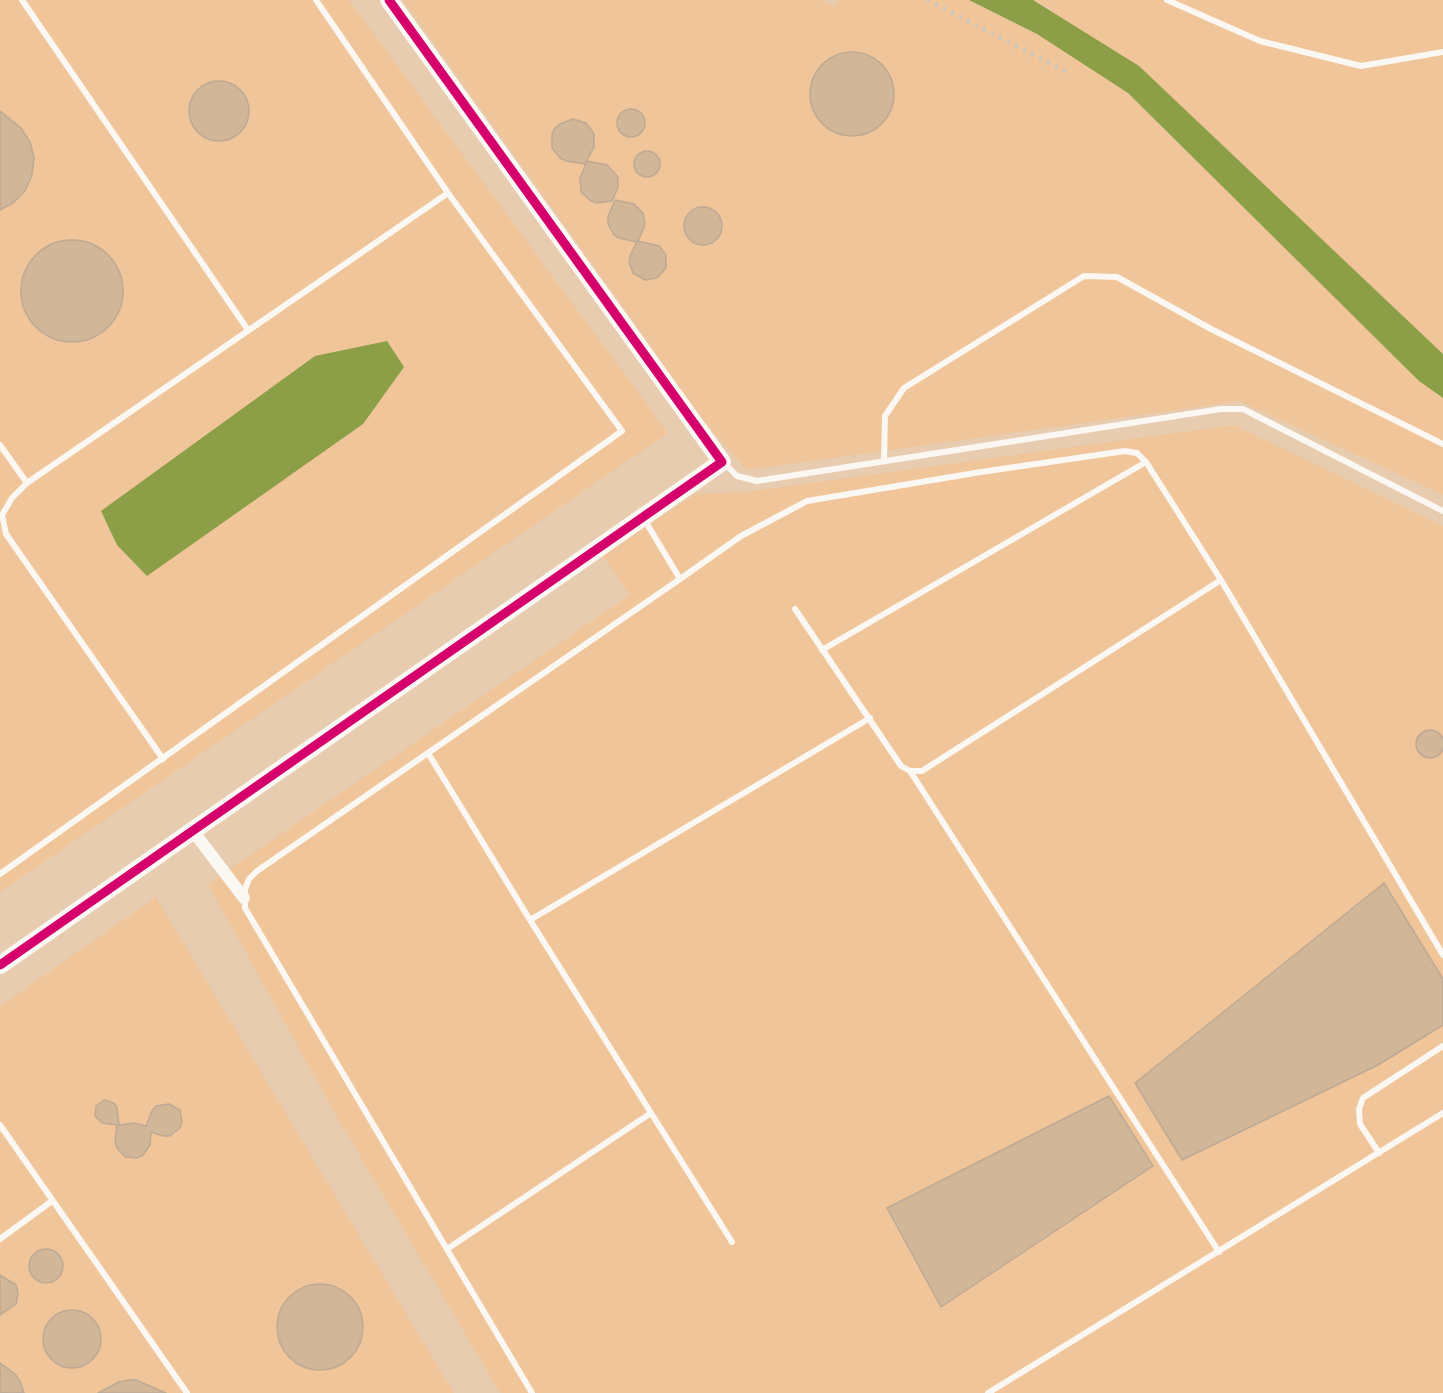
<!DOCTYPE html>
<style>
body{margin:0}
canvas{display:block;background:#e7ccb0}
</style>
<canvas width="1443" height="1393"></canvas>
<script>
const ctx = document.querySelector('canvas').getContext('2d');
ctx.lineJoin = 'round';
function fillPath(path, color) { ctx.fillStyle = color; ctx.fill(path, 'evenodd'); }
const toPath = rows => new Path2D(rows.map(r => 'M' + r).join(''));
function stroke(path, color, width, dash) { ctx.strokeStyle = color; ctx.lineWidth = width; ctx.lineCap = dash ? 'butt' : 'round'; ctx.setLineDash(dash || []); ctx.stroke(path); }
fillPath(toPath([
 [0,0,349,0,668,433,0,892],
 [403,0,821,0,835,7,840,0,969,0,1037,34,1128,93,1419,381,1443,398,1443,495,1240,401,747,470,697,413,631,318],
 [1033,0,1443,0,1443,354,1049,8],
 [1234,425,1443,526,1443,1393,500,1393,334,1112,208,884,630,595,602,555,695,494,745,492],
 [156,897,454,1393,0,1393,0,1006]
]), '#efc599');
fillPath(toPath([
 [969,0,1033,0,1139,66,1443,354,1443,398,1419,381,1128,93,1037,34],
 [387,341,404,367,363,424,147,576,117,545,101,511,315,356]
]), '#8c9e46');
const building = toPath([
 '810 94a42 42 0 1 1 84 0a42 42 0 1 1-84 0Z',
 '189 111a30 30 0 1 1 60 0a30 30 0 1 1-60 0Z',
 '617 123a14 14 0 1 1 28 0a14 14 0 1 1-28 0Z',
 [0,111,21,128,30,142,34,158,32,175,25,191,13,203,0,210,0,111],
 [573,119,586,123,594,134,594,147,585,164,566,161,560,158,552,148,552,134,555,128,560,124,573,119],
 '634 164a13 13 0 1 1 26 0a13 13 0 1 1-26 0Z',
 [587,161,607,165,618,177,618,187,612,201,597,203,591,201,581,192,580,178,587,161],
 [615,200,634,204,643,213,645,225,638,241,659,246,666,255,666,268,657,278,645,280,633,273,629,262,630,256,637,242,619,238,614,235,608,224,608,217,615,200],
 '684 226a19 19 0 1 1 38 0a19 19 0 1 1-38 0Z',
 '21 291a51 51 0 1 1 102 0a51 51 0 1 1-102 0Z',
 '1416 744a14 14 0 1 1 28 0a14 14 0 1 1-28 0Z',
 [1384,883,1443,979,1443,1025,1378,1065,1182,1160,1135,1083,1384,883],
 [1109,1096,1153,1166,941,1307,887,1208,1109,1096],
 [104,1100,114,1103,117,1108,119,1125,134,1123,146,1126,152,1111,156,1106,169,1104,180,1110,182,1122,180,1128,170,1136,163,1136,151,1132,150,1145,143,1155,137,1158,125,1157,117,1148,115,1142,117,1125,102,1123,95,1116,96,1106,104,1100],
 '29 1266a17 17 0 1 1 34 0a17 17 0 1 1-34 0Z',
 [0,1275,16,1285,18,1293,16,1304,0,1315,0,1275],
 '277 1327a43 43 0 1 1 86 0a43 43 0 1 1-86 0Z',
 '43 1339a29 29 0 1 1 58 0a29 29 0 1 1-58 0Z',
 [0,1363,15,1374,20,1381,24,1393,0,1393,0,1363],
 [128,1380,136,1380,166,1393,98,1393,119,1382,128,1380]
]);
fillPath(building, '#d1b698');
stroke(building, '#bea994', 1.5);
stroke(toPath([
 [22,0,248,330],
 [1167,0,1260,41,1361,66,1443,52],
 [0,445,27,483,12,498,2,515,6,534,163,759],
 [884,461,885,416,904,388,1084,276,1117,277,1211,329,1443,444],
 [723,462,737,476,757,481,1221,409,1243,409,1443,511],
 [27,483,448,193],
 [680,579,741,536,807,501,981,472,1125,451,1137,453,1146,462,1221,580,1443,955],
 [795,609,901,766,910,771,922,771,1221,580],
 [822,650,1146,462],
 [428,753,530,920,732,1242],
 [910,771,1219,1252],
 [0,874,622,431,448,193,316,0],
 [530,920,870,718],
 [0,1125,187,1393],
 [1379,1153,1360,1124,1359,1109,1363,1098,1443,1046],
 [0,1239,52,1201],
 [447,1249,651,1113],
 [532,1393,245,908,245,889,249,879,257,871,680,579,644,519],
 [988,1393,1443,1113]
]), '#fbf7f3', 6);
stroke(toPath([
 [193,831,244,898]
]), '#fbf7f3', 12);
stroke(toPath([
 [0,965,722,462,389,0]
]), '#fbf7f3', 18);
stroke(toPath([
 [927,0,1069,73]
]), '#cec5bd', 4.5, [3, 6]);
stroke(toPath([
 [0,965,722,462,389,0]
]), '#d6006c', 9);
</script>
